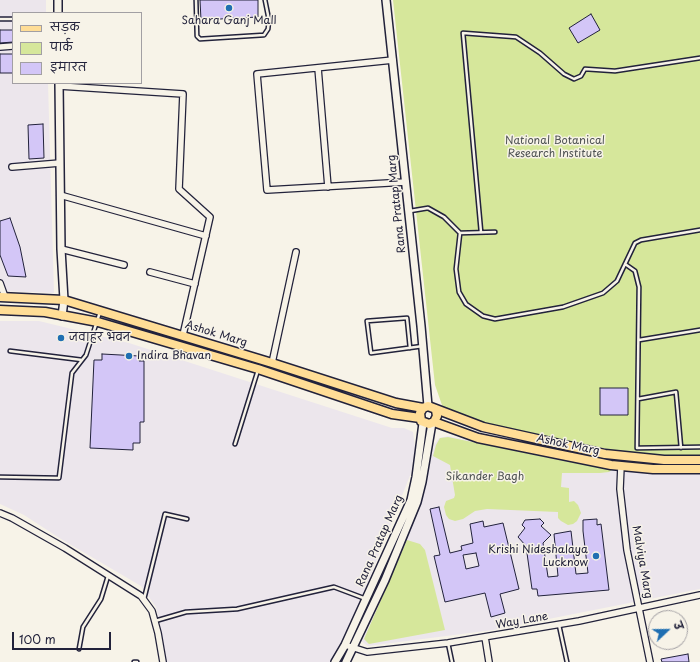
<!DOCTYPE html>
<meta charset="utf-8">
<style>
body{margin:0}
#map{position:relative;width:700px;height:662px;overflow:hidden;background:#f7f3e8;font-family:"Playpen Sans","Playpen Sans Deva",sans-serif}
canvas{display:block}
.legend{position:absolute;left:12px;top:12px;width:130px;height:72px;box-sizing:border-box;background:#f7f3e8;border:1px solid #a29fa3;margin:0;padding:5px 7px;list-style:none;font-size:12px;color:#22223b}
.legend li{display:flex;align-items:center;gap:8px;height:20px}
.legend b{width:20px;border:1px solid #a29fa3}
.north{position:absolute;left:648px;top:610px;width:40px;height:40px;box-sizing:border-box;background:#f7f3e8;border:1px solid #a29fa3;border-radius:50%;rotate:68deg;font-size:11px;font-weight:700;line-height:16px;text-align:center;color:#22223b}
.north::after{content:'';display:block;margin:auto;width:14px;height:18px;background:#1f6fb2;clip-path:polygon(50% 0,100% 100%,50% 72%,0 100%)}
.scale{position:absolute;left:12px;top:632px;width:99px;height:18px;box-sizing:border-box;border:2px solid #22223b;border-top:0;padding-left:5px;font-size:12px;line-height:14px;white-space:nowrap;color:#22223b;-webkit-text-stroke:3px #f7f3e8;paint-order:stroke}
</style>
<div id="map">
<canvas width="700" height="662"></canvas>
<ul class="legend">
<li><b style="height:5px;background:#ffdd96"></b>सड़क</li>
<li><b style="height:11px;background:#d6e79b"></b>पार्क</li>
<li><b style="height:11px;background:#d3c6f7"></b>इमारत</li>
</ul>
<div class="north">उ</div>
<div class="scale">100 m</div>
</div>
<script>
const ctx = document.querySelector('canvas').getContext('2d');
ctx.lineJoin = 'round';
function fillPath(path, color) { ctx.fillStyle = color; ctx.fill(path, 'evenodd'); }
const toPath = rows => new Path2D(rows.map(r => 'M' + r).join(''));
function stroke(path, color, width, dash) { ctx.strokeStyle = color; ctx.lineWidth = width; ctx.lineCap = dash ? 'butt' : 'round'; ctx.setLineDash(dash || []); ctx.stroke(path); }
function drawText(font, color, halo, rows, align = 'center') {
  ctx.font = font + ' "Playpen Sans","Playpen Sans Deva",sans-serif'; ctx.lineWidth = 3; ctx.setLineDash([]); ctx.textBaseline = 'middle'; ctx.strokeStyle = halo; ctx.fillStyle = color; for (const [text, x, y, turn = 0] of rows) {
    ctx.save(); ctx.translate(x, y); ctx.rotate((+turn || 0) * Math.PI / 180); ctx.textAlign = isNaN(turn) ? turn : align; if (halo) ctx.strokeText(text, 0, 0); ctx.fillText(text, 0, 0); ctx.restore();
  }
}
fillPath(toPath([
 [0,0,46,0,46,13,13,13,13,83,48,83,54,293,0,291],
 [0,321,39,321,129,343,392,428,404,428,413,432,415,447,411,473,364,592,339,648,331,662,167,662,156,607,141,586,61,539,24,515,0,504],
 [448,436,613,468,700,473,700,589,493,630,368,646,361,641,421,505,434,445,439,438]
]), '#ece6ec');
fillPath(toPath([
 [393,0,700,0,700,456,632,454,475,422,443,408,435,385],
 [448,437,564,461,613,469,609,472,600,473,562,473,561,487,569,488,569,502,574,501,578,505,581,513,577,521,573,524,568,525,561,521,558,518,558,512,487,509,475,511,463,519,455,521,449,519,446,515,444,507,446,501,454,498,455,495,450,465,433,456,436,445,440,438],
 [407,540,420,544,425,550,445,630,369,644,364,639]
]), '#d6e79b');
const building = toPath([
 [200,0,258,0,258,17,201,20,200,0],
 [591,14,600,30,578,43,569,28,591,14],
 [0,30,13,30,13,42,0,43,0,30],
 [0,54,13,54,13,73,0,73,0,54],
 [43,124,44,158,29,159,28,125,43,124],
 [10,218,20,247,26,277,8,276,0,255,0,221,10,218],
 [102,354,139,356,139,361,144,361,144,422,140,422,140,443,133,443,133,450,90,448,94,360,102,360,102,354],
 [600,388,628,388,628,415,600,415,600,388],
 [439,507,450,553,462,550,461,546,473,543,470,524,483,521,484,527,503,523,519,589,500,594,505,613,491,617,485,593,445,602,434,556,440,555,430,509,439,507],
 [476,553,479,566,466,569,463,555,476,553],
 [540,519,544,523,541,526,551,535,543,543,548,577,558,576,554,534,571,531,576,574,588,573,583,531,583,520,597,519,597,525,601,524,609,590,538,596,537,589,532,589,526,546,518,537,525,528,522,525,525,520,540,519],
 [688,654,689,662,662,662,661,659,688,654]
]);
fillPath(building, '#d3c6f7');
stroke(building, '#22223b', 1);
const lane = toPath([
 [196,0,197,36,200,39,264,35,268,29,269,20,265,0],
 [0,19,13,19],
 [410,211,428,208,444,217,460,233,495,232],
 [481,232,463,33,516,37,540,53,564,74,574,79,581,76,585,69,615,71,700,58],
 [460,233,456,269,459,292,466,304,483,316,495,319,563,307,603,293,617,281,635,243,641,240,700,230],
 [625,264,635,271,639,287,637,448,700,447],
 [639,340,700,330],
 [410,348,407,318,367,321,371,353,423,346],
 [10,351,82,360],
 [638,399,676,392,681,448],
 [235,444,258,370],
 [0,477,59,478,72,373,86,355,100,312],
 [144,599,165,514,187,519],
 [155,621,186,612,237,609,334,587,366,599],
 [559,625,567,662],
 [448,643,452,662],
 [79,649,83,627,101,599,108,576],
 [134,662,137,662]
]);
const street = toPath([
 [0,47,13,46],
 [393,60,257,74,267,190,406,182],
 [318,68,328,187],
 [59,86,183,94,179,189,210,217,183,335],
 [12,167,60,163],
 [60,195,206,236],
 [61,249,124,265],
 [150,272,195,284],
 [0,283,5,297],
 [272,363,296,252],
 [621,466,620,489,627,550,650,662],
 [0,513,12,518,65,548,141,596,152,611,158,633,163,662],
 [485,637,489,662],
 [345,645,367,652,448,643,579,621,700,595]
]);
const secondary = toPath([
 [58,0,58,13],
 [386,0,421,326,428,406],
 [59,83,61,249,64,300,62,316],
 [335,662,345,645,411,500,416,477,423,423],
 [346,662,385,580,417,502,422,482,432,423]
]);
const primary = toPath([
 [0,297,64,300,272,363,396,403,423,408],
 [0,310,45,312,98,322,258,369,392,414,420,418],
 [436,410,437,416,434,422,429,424,421,421,420,413,423,408,428,406,483,427,605,454,664,460,700,460],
 [434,422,478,438,611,465,653,469,700,469]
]);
stroke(lane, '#22223b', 5.5);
stroke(street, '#22223b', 8);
stroke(secondary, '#22223b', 10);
stroke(primary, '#22223b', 11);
stroke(lane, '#f7f3e8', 2.5);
stroke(street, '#f7f3e8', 5.5);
stroke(secondary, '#f7f3e8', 7);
stroke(primary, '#ffdd96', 8);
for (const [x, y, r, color] of [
 [229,8,4,"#1f6fb2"],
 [61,338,4,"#1f6fb2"],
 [129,356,4,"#1f6fb2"],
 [596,556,4,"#1f6fb2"]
]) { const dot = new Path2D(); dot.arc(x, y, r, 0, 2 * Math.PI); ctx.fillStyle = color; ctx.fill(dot); stroke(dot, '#f7f3e8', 1.5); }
drawText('11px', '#22223b', '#f7f3e8', [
 ["Sahara Ganj Mall",229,21,"center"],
 ["जवाहर भवन",69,338],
 ["Indira Bhavan",137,356],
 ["Krishi Nideshalaya",588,550,"right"],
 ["Lucknow",588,563,"right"]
], 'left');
drawText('11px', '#4f5353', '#f7f3e8', [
 ["National Botanical",555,141],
 ["Research Institute",555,154],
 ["Sikander Bagh",485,477]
]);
drawText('11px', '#22223b', '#f7f3e8', [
 ["Rana Pratap Marg",397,204,-96],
 ["Ashok Marg",216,334,17],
 ["Ashok Marg",568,445,12],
 ["Rana Pratap Marg",380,541,-66],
 ["Malviya Marg",642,562,80],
 ["Way Lane",522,621,-10]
]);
</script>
